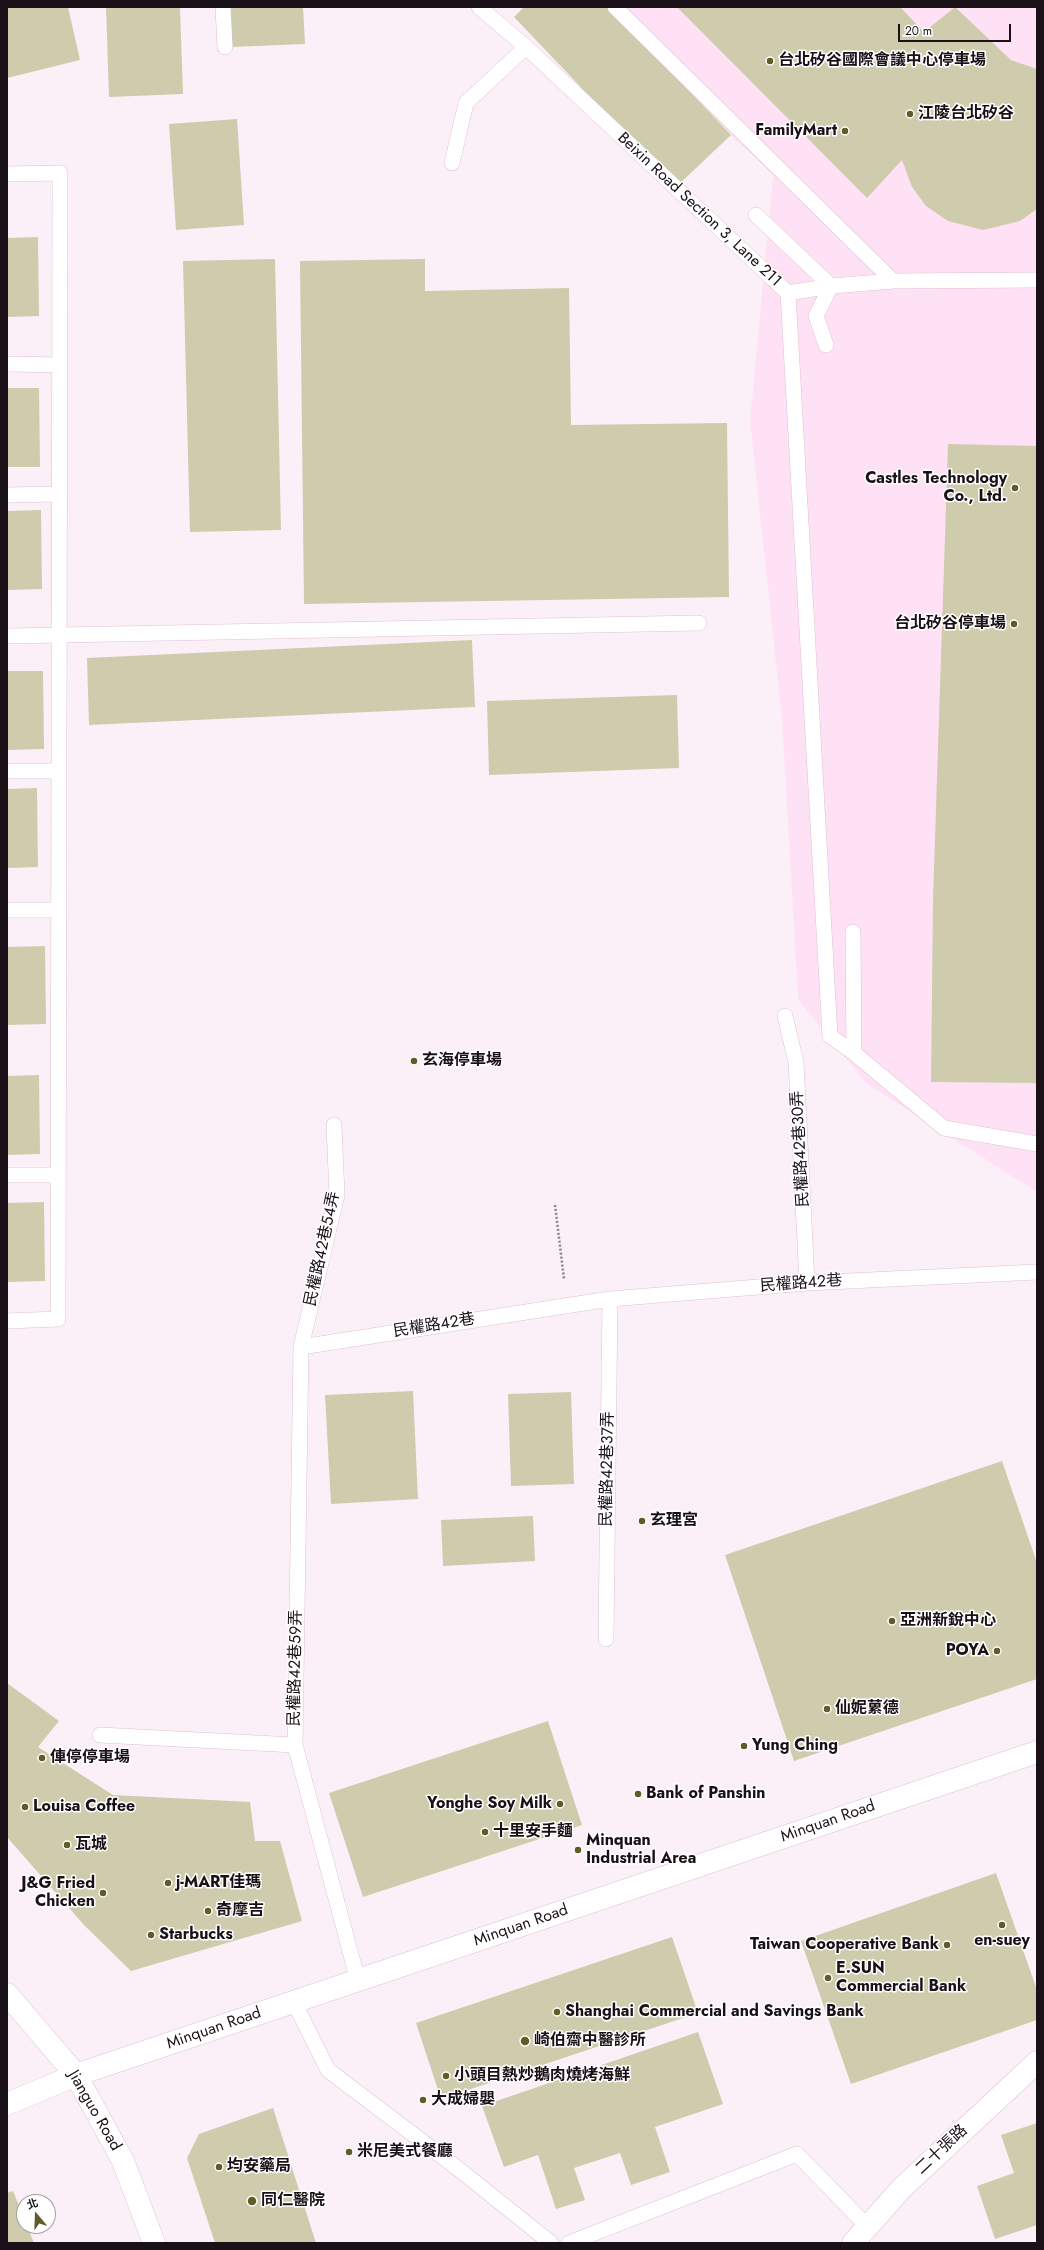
<!DOCTYPE html>
<meta charset="utf-8">
<style>
body{margin:0}
#map{position:relative;width:1044px;height:2250px;overflow:hidden;background:#fcf0f8;font-family:Jost,"Noto Sans TC",sans-serif}
canvas{display:block}
.frame{position:absolute;inset:0;border:8px solid #1a1017;pointer-events:none}
.north{position:absolute;left:16px;top:2194px;width:40px;height:40px;box-sizing:border-box;background:#fff;border:1px solid #a39fa2;border-radius:50%;rotate:341deg;font-size:11px;font-weight:700;line-height:16px;text-align:center;color:#1a1017}
.north::after{content:'';display:block;margin:auto;width:14px;height:18px;background:#605c28;clip-path:polygon(50% 0,100% 100%,50% 72%,0 100%)}
.scale{position:absolute;left:898px;top:24px;width:113px;height:18px;box-sizing:border-box;border:2px solid #1a1017;border-top:0;padding-left:5px;font-size:12px;line-height:14px;white-space:nowrap;color:#1a1017;-webkit-text-stroke:3px #fff;paint-order:stroke}
</style>
<div id="map">
<canvas width="1044" height="2250"></canvas>
<div class="frame"></div>
<div class="north">北</div>
<div class="scale">20 m</div>
</div>
<script>
const ctx = document.querySelector('canvas').getContext('2d');
ctx.lineJoin = 'round';
function fillPath(path, color) { ctx.fillStyle = color; ctx.fill(path, 'evenodd'); }
const toPath = rows => new Path2D(rows.map(r => 'M' + r).join(''));
function stroke(path, color, width, dash) { ctx.strokeStyle = color; ctx.lineWidth = width; ctx.lineCap = dash ? 'butt' : 'round'; ctx.setLineDash(dash || []); ctx.stroke(path); }
function drawText(font, color, halo, rows, align = 'center') {
  ctx.font = font + ' Jost,"Noto Sans TC",sans-serif'; ctx.lineWidth = 3; ctx.setLineDash([]); ctx.textBaseline = 'middle'; ctx.strokeStyle = halo; ctx.fillStyle = color; for (const [text, x, y, turn = 0] of rows) {
    ctx.save(); ctx.translate(x, y); ctx.rotate((+turn || 0) * Math.PI / 180); ctx.textAlign = isNaN(turn) ? turn : align; if (halo) ctx.strokeText(text, 0, 0); ctx.fillText(text, 0, 0); ctx.restore();
  }
}
fillPath(toPath([
 [594,7,1035,7,1037,9,1037,1192,867,1084,798,999,782,720,750,421,773,175]
]), '#ffe1f5');
fillPath(toPath([
 [7,7,68,7,80,60,7,78],
 [106,7,180,7,183,94,109,97],
 [230,7,303,7,305,44,232,47],
 [524,7,609,7,731,135,676,187,514,17],
 [677,7,900,7,924,32,955,7,1011,60,1037,69,1037,209,1020,221,983,230,948,221,926,206,912,187,902,160,867,198],
 [237,119,244,225,176,230,169,124],
 [38,237,39,316,7,317,7,238],
 [275,259,281,530,190,532,183,261],
 [425,259,425,291,569,288,571,425,727,423,729,597,304,604,300,261],
 [7,388,39,388,40,467,7,467],
 [948,444,1037,446,1037,1083,931,1082,933,899],
 [41,510,42,589,7,590,7,511],
 [472,640,475,707,89,725,87,658],
 [7,671,43,671,44,749,7,750],
 [677,695,679,768,489,775,487,701],
 [37,788,38,867,7,868,7,789],
 [45,946,46,1024,7,1025,7,947],
 [39,1075,40,1154,7,1155,7,1076],
 [44,1202,45,1281,7,1282,7,1203],
 [413,1391,418,1499,331,1504,325,1395],
 [571,1392,574,1484,511,1486,508,1394],
 [1002,1461,1037,1563,1037,1679,794,1761,725,1555],
 [533,1516,535,1561,443,1566,441,1520],
 [7,1683,59,1721,38,1747,113,1795,250,1802,255,1841,280,1841,302,1921,131,1971,84,1925,7,1837],
 [548,1721,582,1825,363,1897,329,1793],
 [996,1873,1037,1990,1037,2020,851,2084,801,1941],
 [672,1937,698,2013,441,2099,416,2023],
 [698,2032,723,2104,655,2127,670,2172,631,2185,620,2153,574,2168,585,2200,556,2209,538,2155,504,2167,482,2106],
 [273,2108,316,2243,215,2243,187,2158,199,2134],
 [1037,2123,1037,2225,995,2239,977,2186,1014,2173,1001,2135],
 [13,2191,24,2218,24,2226,27,2226,34,2243,7,2243,7,2193]
]), '#ceccac');
const lane = toPath([
 [223,7,225,47],
 [479,7,526,47,788,293,831,286,893,281,1037,280],
 [615,7,893,281],
 [452,163,466,103,526,47],
 [7,174,60,173,58,1319,7,1321],
 [756,215,831,286,816,316,826,345],
 [788,293,830,1036,854,1053,944,1128,1037,1144],
 [7,364,59,365],
 [7,495,59,494],
 [7,636,699,623],
 [7,771,59,771],
 [7,910,59,910],
 [853,932,854,1053],
 [785,1016,796,1062,807,1283],
 [334,1125,337,1195,301,1347,295,1745,358,1981],
 [7,1175,58,1175],
 [301,1347,610,1299,807,1283,1037,1272],
 [606,1639,610,1299],
 [100,1735,295,1745],
 [294,2002,328,2070,456,2167,551,2243],
 [569,2243,797,2154,868,2227]
]);
const street = toPath([
 [7,1994,76,2075],
 [853,2243,902,2188,1037,2062]
]);
const secondary = toPath([
 [76,2075,123,2161,154,2243],
 [7,2104,76,2075,1037,1752]
]);
stroke(lane, '#dec0d4', 16);
stroke(street, '#dec0d4', 23);
stroke(secondary, '#dec0d4', 23);
stroke(toPath([
 [555,1205,564,1279]
]), '#8c8188', 2.5, [2, 2]);
stroke(lane, '#fff', 15);
stroke(street, '#fff', 22);
stroke(secondary, '#fff', 22);
for (const [x, y, r, color] of [
 [770,61,4,"#605c28"],
 [910,114,4,"#605c28"],
 [845,131,4,"#605c28"],
 [1015,488,4,"#605c28"],
 [1014,624,4,"#605c28"],
 [414,1061,4,"#605c28"],
 [642,1521,4,"#605c28"],
 [892,1621,4,"#605c28"],
 [997,1651,4,"#605c28"],
 [827,1709,4,"#605c28"],
 [744,1746,4,"#605c28"],
 [42,1758,4,"#605c28"],
 [638,1794,4,"#605c28"],
 [560,1804,4,"#605c28"],
 [25,1807,4,"#605c28"],
 [485,1832,4,"#605c28"],
 [67,1845,4,"#605c28"],
 [578,1850,4,"#605c28"],
 [168,1883,4,"#605c28"],
 [103,1893,4,"#605c28"],
 [208,1911,4,"#605c28"],
 [1002,1925,4,"#605c28"],
 [151,1935,4,"#605c28"],
 [947,1945,4,"#605c28"],
 [828,1978,4,"#605c28"],
 [557,2012,4,"#605c28"],
 [525,2041,5,"#605c28"],
 [446,2076,4,"#605c28"],
 [423,2100,4,"#605c28"],
 [349,2152,4,"#605c28"],
 [219,2167,4,"#605c28"],
 [252,2201,5,"#605c28"]
]) { const dot = new Path2D(); dot.arc(x, y, r, 0, 2 * Math.PI); ctx.fillStyle = color; ctx.fill(dot); stroke(dot, '#fff', 1.5); }
drawText('bold 16px', '#1a1017', '#fff', [
 ["台北矽谷國際會議中心停車場",778,61],
 ["江陵台北矽谷",918,114],
 ["FamilyMart",837,131,"right"],
 ["Castles Technology",1007,479,"right"],
 ["Co., Ltd.",1007,497,"right"],
 ["台北矽谷停車場",1006,624,"right"],
 ["玄海停車場",422,1061],
 ["玄理宮",650,1521],
 ["亞洲新銳中心",900,1621],
 ["POYA",989,1651,"right"],
 ["仙妮蔂德",835,1709],
 ["Yung Ching",752,1746],
 ["俥停停車場",50,1758],
 ["Bank of Panshin",646,1794],
 ["Yonghe Soy Milk",552,1804,"right"],
 ["Louisa Coffee",33,1807],
 ["十里安手麵",493,1832],
 ["Minquan",586,1841],
 ["Industrial Area",586,1859],
 ["瓦城",75,1845],
 ["j-MART佳瑪",176,1883],
 ["J&G Fried",95,1884,"right"],
 ["Chicken",95,1902,"right"],
 ["奇摩吉",216,1911],
 ["Starbucks",159,1935],
 ["en-suey",1002,1941,"center"],
 ["Taiwan Cooperative Bank",939,1945,"right"],
 ["E.SUN",836,1969],
 ["Commercial Bank",836,1987],
 ["Shanghai Commercial and Savings Bank",565,2012],
 ["崎伯齋中醫診所",534,2041],
 ["小頭目熱炒鵝肉燒烤海鮮",454,2076],
 ["大成婦嬰",431,2100],
 ["米尼美式餐廳",357,2152],
 ["均安藥局",227,2167],
 ["同仁醫院",261,2201]
], 'left');
drawText('16px', '#1a1017', '#fff', [
 ["Beixin Road Section 3, Lane 211",699,210,43],
 ["民權路42巷30弄",801,1149,-93],
 ["民權路42巷54弄",323,1249,-78],
 ["民權路42巷",801,1284,-4],
 ["民權路42巷",434,1326,-9],
 ["民權路42巷37弄",608,1469,-89],
 ["民權路42巷59弄",296,1668,-89],
 ["Minquan Road",828,1822,-19],
 ["Minquan Road",521,1926,-19],
 ["Minquan Road",214,2029,-19],
 ["Jianguo Road",94,2111,60],
 ["二十張路",942,2150,-43]
]);
</script>
